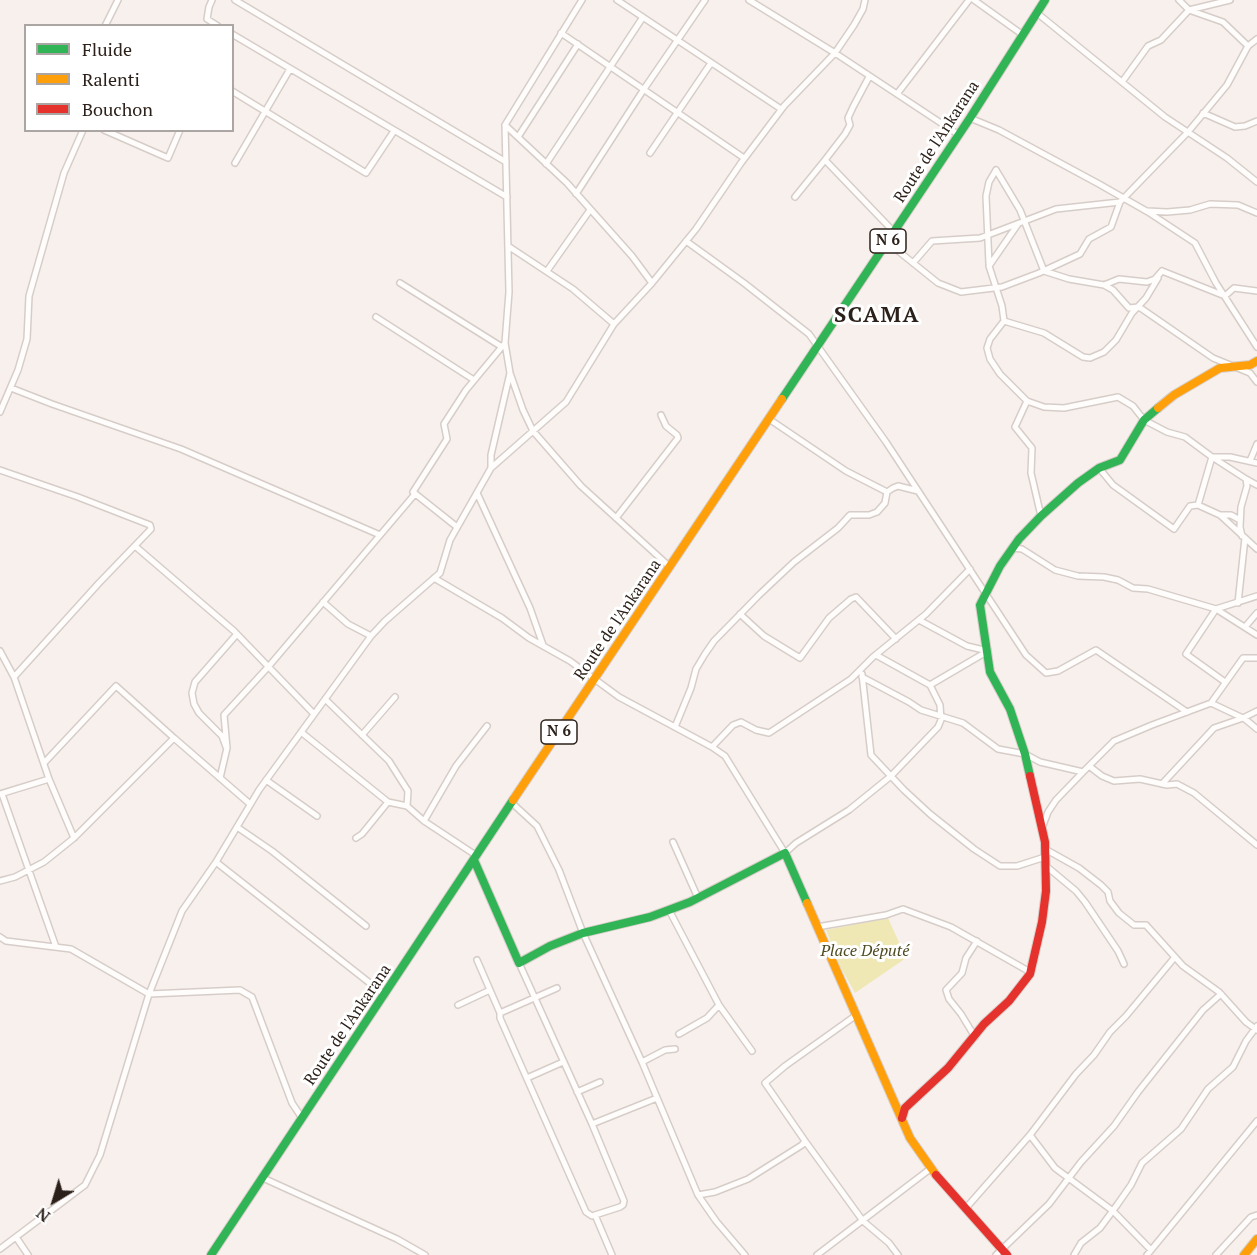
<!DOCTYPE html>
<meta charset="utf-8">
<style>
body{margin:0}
#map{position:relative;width:1257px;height:1255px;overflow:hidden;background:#f7f0ec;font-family:"PT Serif",serif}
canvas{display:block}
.legend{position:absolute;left:24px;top:24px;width:210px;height:108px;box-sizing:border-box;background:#fff;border:2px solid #aba6a3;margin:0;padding:8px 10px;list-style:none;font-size:18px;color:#2c211a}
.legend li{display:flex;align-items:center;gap:12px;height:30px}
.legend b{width:30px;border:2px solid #aba6a3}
.north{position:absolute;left:24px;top:1171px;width:60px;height:60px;-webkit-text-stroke:4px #fff;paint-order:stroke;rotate:218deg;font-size:16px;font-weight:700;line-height:24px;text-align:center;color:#2c211a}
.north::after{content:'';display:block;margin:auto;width:21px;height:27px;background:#2c211a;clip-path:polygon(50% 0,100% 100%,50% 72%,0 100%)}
</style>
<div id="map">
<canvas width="1257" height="1255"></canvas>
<ul class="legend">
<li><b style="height:8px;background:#30b455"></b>Fluide</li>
<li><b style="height:8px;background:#ff9f0a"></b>Ralenti</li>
<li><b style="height:8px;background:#e5322d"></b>Bouchon</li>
</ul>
<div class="north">N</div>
</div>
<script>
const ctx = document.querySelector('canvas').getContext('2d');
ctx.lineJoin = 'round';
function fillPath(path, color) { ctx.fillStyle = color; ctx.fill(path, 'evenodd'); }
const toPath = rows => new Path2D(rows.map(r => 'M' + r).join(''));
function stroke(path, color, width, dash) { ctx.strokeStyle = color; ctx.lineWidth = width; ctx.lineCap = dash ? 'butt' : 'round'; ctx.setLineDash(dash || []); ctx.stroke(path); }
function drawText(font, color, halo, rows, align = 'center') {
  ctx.font = font + ' "PT Serif",serif'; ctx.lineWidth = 6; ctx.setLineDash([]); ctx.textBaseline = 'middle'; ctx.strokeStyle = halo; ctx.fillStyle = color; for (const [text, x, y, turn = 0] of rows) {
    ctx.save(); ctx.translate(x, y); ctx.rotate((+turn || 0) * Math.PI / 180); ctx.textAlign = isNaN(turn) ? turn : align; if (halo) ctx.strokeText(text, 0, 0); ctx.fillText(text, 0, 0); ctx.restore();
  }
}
fillPath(toPath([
 [888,918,906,958,855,993,840,966,826,930]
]), '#efe8b4');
const street = toPath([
 [212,0,209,7,207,19,218,26],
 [235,0,506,162],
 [582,0,505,125,509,292,505,343,510,373,523,410,533,431,581,486,670,567],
 [617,0,781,109],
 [749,0,835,53,959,135],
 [974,0,1023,35],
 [1179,0,1189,10,1223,22,1248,46],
 [1037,13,1165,117,1227,158,1257,182],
 [105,26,118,0],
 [561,33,744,158],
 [232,34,507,197],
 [1122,82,1148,46,1161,40,1189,10,1230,0],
 [232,91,366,173,394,131],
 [897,94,969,0],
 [1203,113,1235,127,1245,126,1257,121],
 [970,118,999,130,1099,184,1148,212,1195,243,1216,283,1257,347],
 [505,125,567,183,632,256,652,283,696,229,741,163,784,106,835,53,854,25,863,9,865,0],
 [104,130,168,158,180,130],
 [518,137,578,44],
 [650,153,711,63],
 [825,160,845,134,850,125,848,118,853,107,869,77],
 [235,163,290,69],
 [546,164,643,17],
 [996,170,1020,210,1044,271,1069,279,1104,285,1119,279,1147,282,1155,279,1162,271],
 [576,194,644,89,705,0],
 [795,197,825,160,894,232],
 [1147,211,1167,212,1190,210,1210,204,1238,205,1257,213],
 [1018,224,989,266,1002,306,1004,321,990,339,987,348,990,359,1000,374,1027,401,1044,407,1064,408,1118,397,1133,406,1144,420,1167,432,1185,437,1212,457,1198,505],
 [686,241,744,283,809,334,886,442,1026,655,1046,673,1058,671,1096,650,1187,712],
 [887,242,938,283,961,292,1002,287,1039,273,1080,254,1089,239,1111,227,1120,202],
 [913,263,932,241,980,238,1056,209,1120,202,1188,132,1227,85,1248,46,1257,39],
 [989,264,986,196,989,182,996,170],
 [547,271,590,210],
 [1162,271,1225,296,1234,288,1257,291],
 [400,283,502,347],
 [1104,285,1113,290,1129,308,1138,307,1142,309,1213,358,1250,373,1257,382],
 [376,317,474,380],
 [1004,321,1044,333,1083,357,1090,358,1104,352,1116,340,1132,313,1146,298,1158,278],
 [614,324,652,283],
 [11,388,52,404,181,449,380,535],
 [1027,401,1015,427,1032,448,1031,473,1041,516],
 [0,412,18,370,27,339,29,296,64,173,83,130],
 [769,419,846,471,887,492],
 [1250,461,1257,444],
 [491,468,566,402,614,324,573,289,508,246],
 [1099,468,1113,485,1174,529,1190,506,1198,505,1220,515,1257,549],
 [0,470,78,497,150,525,151,529,99,583,14,677,49,779,0,794],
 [1246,479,1257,485],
 [477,493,530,608,543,645],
 [1220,515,1231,515,1240,520],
 [616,518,678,438,677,435,666,426,661,415],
 [457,527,413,492,447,439,444,424,466,390,505,343],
 [1242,536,1240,527,1241,507,1247,486,1246,479,1212,457,1230,457,1257,463],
 [135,546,234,631,314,714],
 [1012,548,1022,549,1055,570,1078,576,1104,577,1118,580,1133,588,1148,589,1216,609,1257,635],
 [434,578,502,618,529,638,570,661,619,697,712,747,725,756,785,853,796,843,849,810,891,776,938,727,941,720,940,705,930,685],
 [323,602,348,624,371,636],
 [1238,603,1245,538],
 [740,614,764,636,800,658,829,618,851,599,856,597,896,639],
 [919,620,967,646,988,651],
 [1245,627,1257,613],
 [0,651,14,677],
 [876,655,930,685,988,651],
 [862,674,871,755,904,790,930,814,974,849,1000,866,1017,866,1045,857],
 [862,677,909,702,921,710,963,723,998,749,1025,754,1040,762,1083,772,1114,741,1152,725,1211,703,1243,658,1257,658],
 [1225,682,1186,654,1216,609,1257,596],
 [325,699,389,761,408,791,407,806],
 [1211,703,1245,719,1257,729],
 [675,727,691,688,696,669,705,654,714,641,759,595,794,562,838,528,850,515,869,515,877,512,885,503,887,492,893,488,898,486,918,491],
 [301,732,388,802],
 [362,735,395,697],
 [226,747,222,736,199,713,194,704,192,693,195,682,237,634],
 [712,747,733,725,741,722,756,730,769,733,851,679,873,657,926,614,970,569],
 [44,763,116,686,174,738],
 [1089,766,1102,776,1114,781,1140,779,1167,785,1177,784,1194,793,1257,845],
 [220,778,227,748,224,715,269,666,415,494],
 [49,779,74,838],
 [266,780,317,816],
 [1162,784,1214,728,1243,718,1257,711],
 [2,794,56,947],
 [512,803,537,826,559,870,583,933,642,1062,698,1195,716,1221,745,1255],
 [424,821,456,766,487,726],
 [237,827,272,851,366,926],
 [1042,828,1048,812,1056,800,1083,772],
 [356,838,362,834,388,802,407,806,424,821,477,856],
 [673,842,698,898],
 [1045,849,1079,868,1101,885,1108,892,1110,901,1119,913,1134,925,1146,925,1183,966,1219,992,1246,1022,1257,1030],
 [1046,866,1076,891,1085,902,1118,951,1124,964],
 [0,881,15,877,44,862,74,838,174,738,250,804],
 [669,910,719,1005,752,1051],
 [817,927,886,915,903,909,951,927,1030,972],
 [0,937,6,941,71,949,149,994,240,990,252,997,292,1103,302,1118],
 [477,960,500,1013],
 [519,963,592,1124,624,1201,623,1205,620,1207,595,1215,612,1255],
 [557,988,500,1013,500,1018,586,1212,592,1216,595,1215],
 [385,995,216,862,259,790,371,636,385,621,440,573,450,540,491,468,491,455,510,373],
 [458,1005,490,990],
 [679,1034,707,1018,719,1005],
 [975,1037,961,1014,949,999,946,990,962,973,966,958,977,941],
 [642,1062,665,1050,675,1049],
 [527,1078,563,1062],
 [577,1092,600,1082],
 [592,1124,657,1098],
 [1030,1135,1055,1168,1113,1211,1151,1250],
 [805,1141,863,1221,889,1243,898,1255],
 [263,1178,397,1239,425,1255],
 [698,1195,715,1192,748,1179,802,1145,805,1141,765,1083,785,1066,855,1016],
 [966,1208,1030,1135,1076,1074,1094,1055,1110,1032,1126,1016,1175,957],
 [16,1237,28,1255],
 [0,1249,85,1185,100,1155,149,994,182,911,216,862],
 [817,1255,930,1169],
 [996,1255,1049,1204,1081,1162,1114,1126,1138,1092,1203,1010,1221,994],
 [1074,1255,1081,1243,1100,1228,1117,1205,1131,1185,1142,1163,1181,1129,1208,1089,1233,1067,1246,1041,1257,1026],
 [1147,1255,1257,1121],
 [1216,1255,1251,1217,1257,1215]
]);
const fast = toPath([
 [782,399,970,118,1045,0],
 [1030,776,1025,754,1010,709,990,672,980,605,1000,566,1019,539,1041,516,1078,483,1099,468,1120,460,1144,420,1158,408],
 [474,860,519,963,550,946,583,933,650,917,690,902,785,853,807,903],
 [211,1255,513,800]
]);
const slow = toPath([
 [1158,408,1174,395,1220,368,1250,365,1257,361],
 [513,800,782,399],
 [807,903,910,1138,936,1175],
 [1244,1255,1257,1239]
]);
const jam = toPath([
 [902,1118,905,1108,948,1068,984,1024,1009,1001,1030,974,1042,922,1046,891,1045,842,1030,776],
 [936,1175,1007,1255]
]);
stroke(street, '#d7cdc8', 8);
stroke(fast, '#d7cdc8', 10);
stroke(slow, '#d7cdc8', 10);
stroke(jam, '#d7cdc8', 10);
stroke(street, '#fefdfc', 5);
stroke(fast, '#30b455', 8);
stroke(slow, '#ff9f0a', 8);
stroke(jam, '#e5322d', 8);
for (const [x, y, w] of [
 [888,241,36],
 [559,732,36]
]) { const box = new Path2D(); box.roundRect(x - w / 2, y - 12, w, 24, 4.5); ctx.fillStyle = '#fff'; ctx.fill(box); stroke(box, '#2c211a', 1.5); }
drawText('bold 15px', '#2c211a', null, [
 ["N 6",888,241],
 ["N 6",559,732]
]);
drawText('16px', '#2c211a', '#fff', [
 ["Route de l'Ankarana",937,142,-57],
 ["Route de l'Ankarana",618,620,-56],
 ["Route de l'Ankarana",348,1025,-56]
]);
drawText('italic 16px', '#4e4a22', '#fff', [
 ["Place Député",865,951]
]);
ctx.letterSpacing = '1.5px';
drawText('bold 22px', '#2c211a', '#fff', [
 ["SCAMA",877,316]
]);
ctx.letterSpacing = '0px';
</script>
